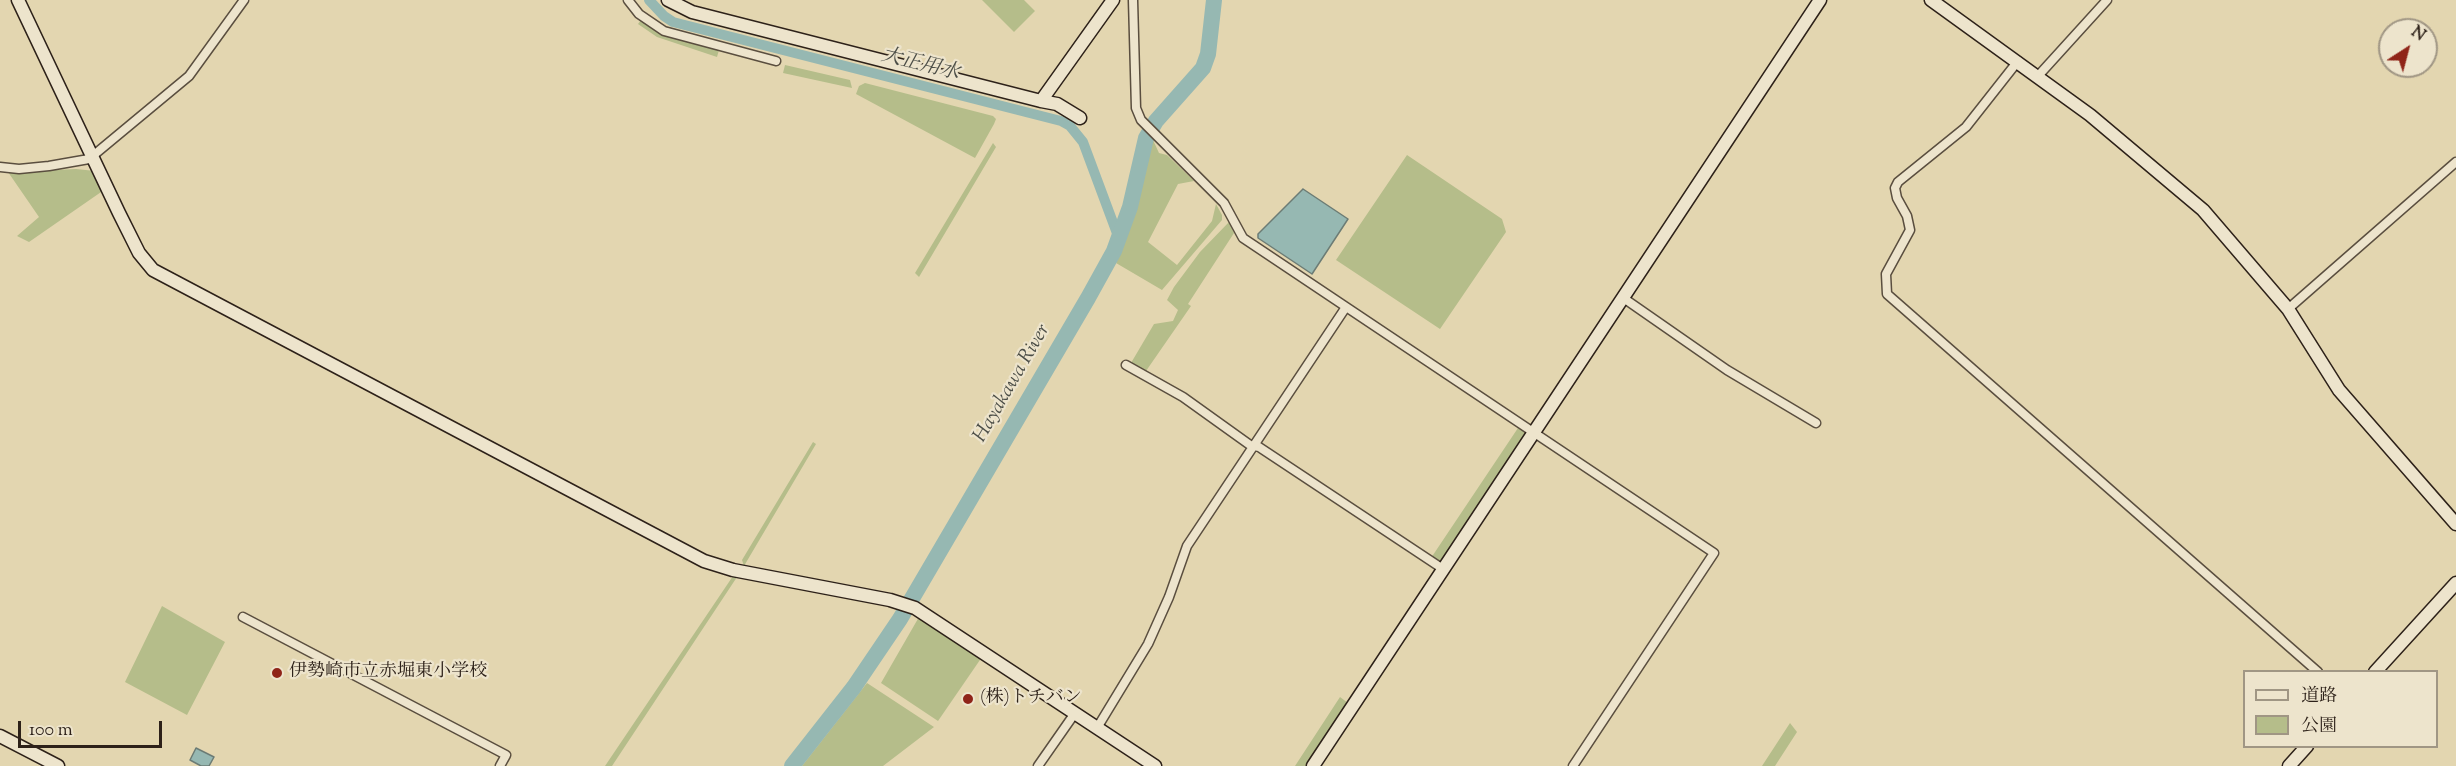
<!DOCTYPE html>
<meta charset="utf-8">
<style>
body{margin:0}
#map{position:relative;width:2456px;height:766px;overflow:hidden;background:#e3d6b0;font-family:"Sorts Mill Goudy","Noto Serif JP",serif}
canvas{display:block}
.legend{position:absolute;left:2243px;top:670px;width:195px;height:78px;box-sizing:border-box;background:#ede4cc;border:2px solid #a09684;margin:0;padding:8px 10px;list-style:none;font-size:18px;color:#2d2119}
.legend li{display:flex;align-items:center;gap:12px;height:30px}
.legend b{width:30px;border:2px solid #a09684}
.north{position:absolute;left:2378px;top:18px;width:60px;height:60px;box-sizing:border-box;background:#ede4cc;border:2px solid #a09684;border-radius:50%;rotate:36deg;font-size:16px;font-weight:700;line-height:24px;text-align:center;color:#2d2119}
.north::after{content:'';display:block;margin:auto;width:21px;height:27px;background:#8f2418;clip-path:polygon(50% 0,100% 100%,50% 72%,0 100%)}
.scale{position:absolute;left:18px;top:721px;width:144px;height:27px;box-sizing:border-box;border:3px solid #2d2119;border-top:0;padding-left:8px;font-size:18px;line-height:21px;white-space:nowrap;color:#2d2119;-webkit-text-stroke:4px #ede4cc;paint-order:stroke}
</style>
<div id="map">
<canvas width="2456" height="766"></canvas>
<ul class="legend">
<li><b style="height:8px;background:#ede4cc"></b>道路</li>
<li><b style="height:16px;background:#b5bd8a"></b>公園</li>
</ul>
<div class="north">N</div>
<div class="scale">100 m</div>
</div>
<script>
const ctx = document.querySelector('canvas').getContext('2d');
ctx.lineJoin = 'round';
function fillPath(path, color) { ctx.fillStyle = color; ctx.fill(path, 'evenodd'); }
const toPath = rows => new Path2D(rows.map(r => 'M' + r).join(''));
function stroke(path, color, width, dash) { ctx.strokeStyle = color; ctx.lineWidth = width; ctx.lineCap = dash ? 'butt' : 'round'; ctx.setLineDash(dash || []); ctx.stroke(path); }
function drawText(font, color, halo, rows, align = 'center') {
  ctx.font = font + ' "Sorts Mill Goudy","Noto Serif JP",serif'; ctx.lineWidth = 4.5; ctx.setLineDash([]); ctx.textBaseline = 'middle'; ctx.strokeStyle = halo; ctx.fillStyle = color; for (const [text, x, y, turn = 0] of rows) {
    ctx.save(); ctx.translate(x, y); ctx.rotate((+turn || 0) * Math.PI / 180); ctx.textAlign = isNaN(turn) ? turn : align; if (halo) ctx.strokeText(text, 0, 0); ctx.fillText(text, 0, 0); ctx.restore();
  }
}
fillPath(toPath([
 [982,0,1024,0,1035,11,1014,32],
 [641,20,657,30,719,50,717,57,657,37,638,24],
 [785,65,850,80,852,88,783,73],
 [865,83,993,116,996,119,994,124,975,158,856,94,859,86],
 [1153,140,1159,153,1167,155,1194,181,1178,184,1148,242,1177,265,1212,221,1216,204,1222,215,1222,220,1162,290,1116,263,1137,209,1144,171],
 [993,143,996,147,919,277,915,273],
 [1407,155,1502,219,1506,232,1440,329,1336,260],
 [76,169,95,171,104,190,29,242,17,236,39,217,8,172],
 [1229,222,1234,233,1188,304,1191,306,1146,371,1131,363,1154,324,1173,321,1178,310,1167,300,1174,287,1200,252],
 [1518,428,1526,433,1439,563,1431,558],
 [813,442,816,444,744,566,742,560],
 [733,576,737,577,612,766,605,766],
 [162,606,225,642,187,715,125,682],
 [919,617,982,657,938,721,881,683],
 [867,683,934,727,883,766,802,766],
 [1340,697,1348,703,1306,766,1295,766],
 [1790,723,1797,732,1775,766,1762,766]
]), '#b5bd8a');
const water = toPath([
 [1303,189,1348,219,1312,274,1258,238,1258,234,1303,189],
 [196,748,214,757,209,766,201,766,190,760,196,748]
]);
fillPath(water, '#96b8b2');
stroke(water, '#6c7c75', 1.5);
stroke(toPath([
 [649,0,664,16,673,22,1061,121,1070,126,1083,142,1118,236]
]), '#96b8b2', 10);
stroke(toPath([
 [792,766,854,687,900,619,1088,298,1114,251,1130,207,1146,138,1156,121,1203,68,1208,54,1214,0]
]), '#96b8b2', 16);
const street = toPath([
 [628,0,639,14,664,31,776,61],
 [1133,0,1136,108,1141,120,1224,203,1243,238,1714,553,1573,766],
 [2018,61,1966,127,1898,182,1895,188,1897,198,1907,216,1910,230,1886,274,1887,294,2318,672],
 [2038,76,2107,0],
 [0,167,19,169,49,166,89,159,189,76,244,0],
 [1622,297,1727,370,1816,423],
 [2288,309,2456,162],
 [1126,365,1183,397,1250,445,1259,447,1443,569],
 [243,617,506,755,500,766],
 [1097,728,1148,644,1169,597,1187,546,1346,307],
 [1038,766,1075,713]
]);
const secondary = toPath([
 [18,0,119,213,139,253,153,270,704,561,733,570,890,600,915,608,1155,766],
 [668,0,692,12,1041,101,1113,0],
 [1931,0,2090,115,2203,210,2288,309,2339,390,2456,524],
 [1041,101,1057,104,1080,118],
 [2375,672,2456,583],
 [0,736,58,766],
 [1313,766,1820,0],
 [2289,766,2307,746]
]);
stroke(street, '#5a4e3f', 11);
stroke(secondary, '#2d2119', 15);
stroke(street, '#ede4cc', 8);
stroke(secondary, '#ede4cc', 12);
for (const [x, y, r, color] of [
 [277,673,6,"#8f2418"],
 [968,699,6,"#8f2418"]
]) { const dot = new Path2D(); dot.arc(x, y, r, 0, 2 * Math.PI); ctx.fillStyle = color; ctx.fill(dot); stroke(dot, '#ede4cc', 2); }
drawText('18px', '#2d2119', '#ede4cc', [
 ["伊勢崎市立赤堀東小学校",289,673],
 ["(株)トチバン",980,699]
], 'left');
drawText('italic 20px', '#4c4e47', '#ede4cc', [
 ["大正用水",920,66,14],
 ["Hayakawa River",1013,384,-60]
]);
</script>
